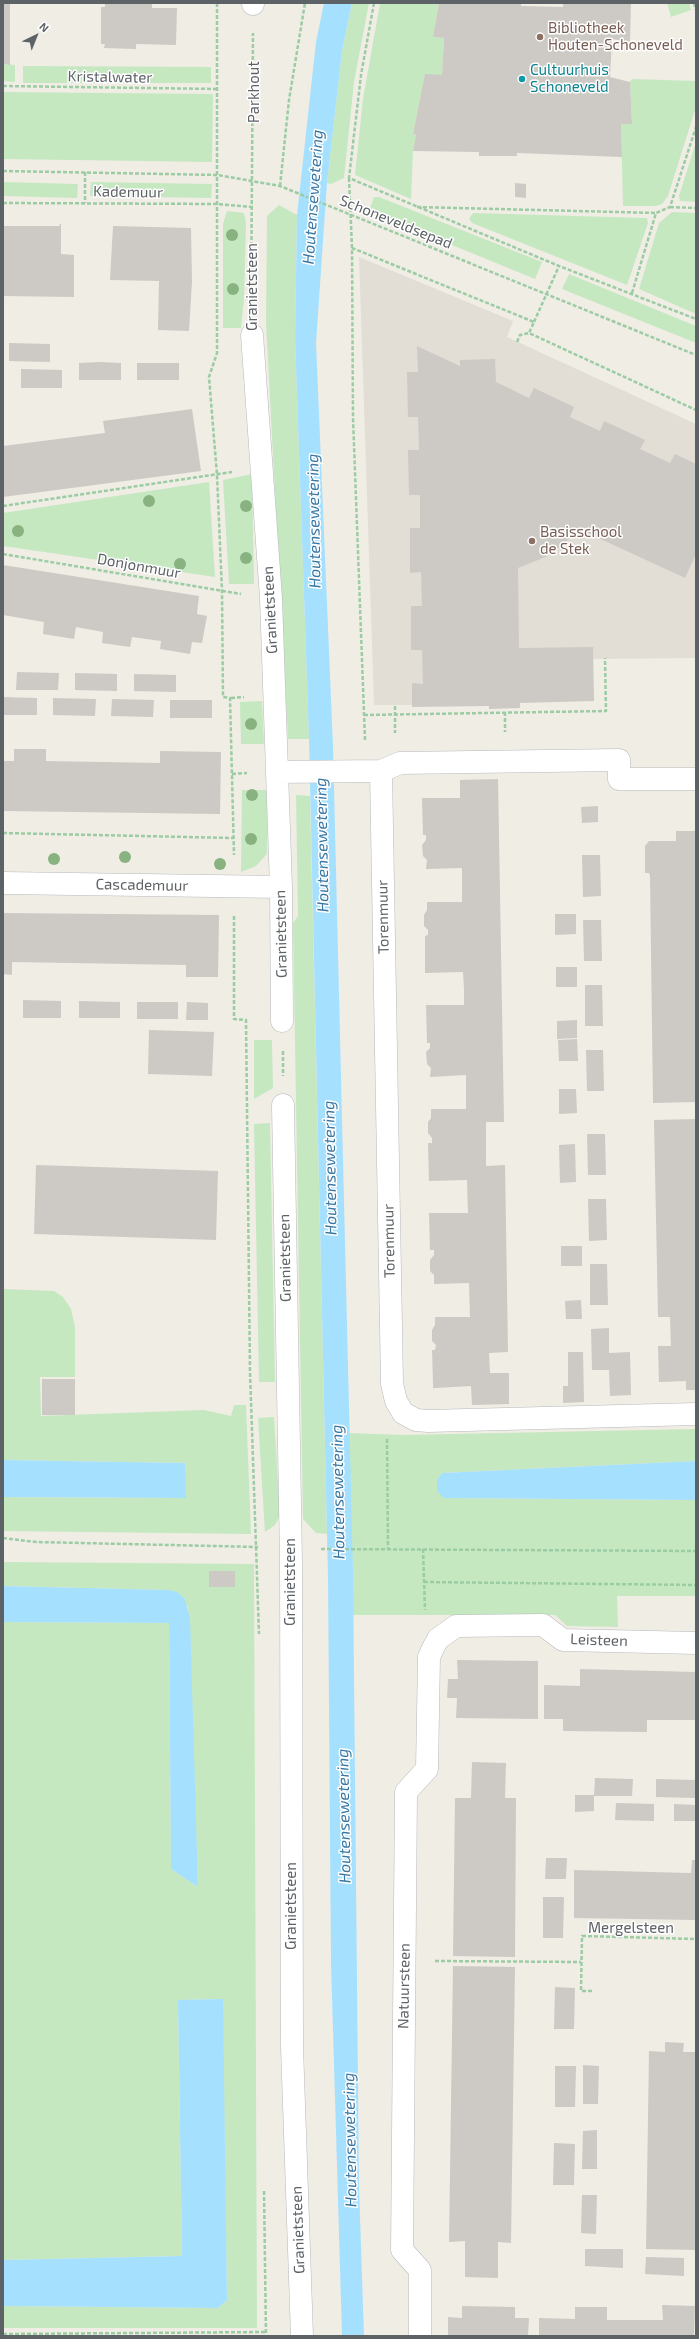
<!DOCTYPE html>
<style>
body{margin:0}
#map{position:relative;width:699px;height:2339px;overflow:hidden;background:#f0ede5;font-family:"Exo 2",sans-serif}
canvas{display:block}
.frame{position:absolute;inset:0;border:4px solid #5d6266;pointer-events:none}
.north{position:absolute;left:16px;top:16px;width:40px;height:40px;-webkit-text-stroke:3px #fff;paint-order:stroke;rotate:43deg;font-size:11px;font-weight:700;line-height:16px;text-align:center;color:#5d6266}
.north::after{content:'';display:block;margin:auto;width:14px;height:18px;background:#5d6266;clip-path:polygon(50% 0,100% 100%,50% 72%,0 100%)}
</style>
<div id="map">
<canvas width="699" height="2339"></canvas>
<div class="frame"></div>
<div class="north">N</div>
</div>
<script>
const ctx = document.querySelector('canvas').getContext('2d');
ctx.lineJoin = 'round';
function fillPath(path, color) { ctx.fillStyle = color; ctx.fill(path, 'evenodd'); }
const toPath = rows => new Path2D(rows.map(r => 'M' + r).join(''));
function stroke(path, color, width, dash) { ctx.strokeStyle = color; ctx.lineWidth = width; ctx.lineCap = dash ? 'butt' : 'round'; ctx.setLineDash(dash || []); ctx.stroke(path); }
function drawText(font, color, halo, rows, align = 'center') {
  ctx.font = font + ' "Exo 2",sans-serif'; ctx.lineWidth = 3; ctx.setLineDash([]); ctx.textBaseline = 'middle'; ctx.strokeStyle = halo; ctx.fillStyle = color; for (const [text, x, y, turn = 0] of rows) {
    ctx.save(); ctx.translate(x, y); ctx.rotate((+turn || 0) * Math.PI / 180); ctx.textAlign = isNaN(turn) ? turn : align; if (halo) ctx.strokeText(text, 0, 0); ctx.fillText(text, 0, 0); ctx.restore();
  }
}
fillPath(toPath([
 [359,257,513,321,507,337,696,424,696,658,592,659,415,705,374,705]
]), '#e2ded6');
fillPath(toPath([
 [352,3,369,3,354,82,344,178,331,184,327,183,342,51],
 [380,3,439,3,433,37,444,38,442,75,425,75,413,134,416,135,413,151,411,199,355,175,363,99],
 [667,3,689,3,691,10,671,17],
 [3,64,15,65,15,82,3,81],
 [23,66,211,67,211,83,23,83],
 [632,79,696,81,696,107,668,196,662,204,656,206,623,206,621,124,632,124,630,82],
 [3,92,213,94,212,162,3,159],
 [696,142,696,202,680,201,679,196],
 [3,182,78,184,77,198,3,196],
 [91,182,212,184,211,198,90,196],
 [374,197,379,197,542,262,535,279,369,211],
 [279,205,297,215,295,337,309,739,288,739,266,322,267,216],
 [227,211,244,213,246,224,244,299,241,328,223,328,223,224],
 [672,212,696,213,696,314,639,289,659,223],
 [473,213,644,218,647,218,648,223,627,285,472,223,469,219],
 [569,274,696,326,696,343,562,289],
 [252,474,254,584,229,584,223,480],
 [209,482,215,577,3,546,3,513],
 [262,701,264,744,241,744,240,702],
 [242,790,268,790,267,854,256,866,241,872],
 [296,795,310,796,327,1534,316,1533,303,1519,293,923,298,916],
 [254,1040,272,1040,273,1088,254,1099],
 [270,1123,275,1382,259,1382,254,1124],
 [3,1289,54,1291,63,1297,71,1309,75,1327,75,1377,40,1377,41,1416,204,1410,231,1416,234,1405,246,1405,251,1534,3,1531,3,1497,185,1498,185,1463,3,1460],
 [274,1417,280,1515,275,1525,265,1532,258,1418],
 [696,1429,696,1461,442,1473,437,1481,444,1498,696,1500,696,1596,617,1596,618,1627,567,1626,555,1615,353,1615,348,1433,403,1435],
 [3,1562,254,1564,257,2328,3,2328,3,2306,218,2308,227,2300,222,1999,178,2000,182,2256,3,2260,3,1622,169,1623,171,1869,198,1887,188,1607,168,1590,3,1586]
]), '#c5e8c1');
fillPath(toPath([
 [324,3,352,3,342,51,327,183,316,343,333,746,353,1573,359,2187,364,2336,342,2336,331,1963,328,1578,309,739,295,337,297,215,316,42],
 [3,1460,185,1463,186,1498,3,1497],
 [696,1461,696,1500,444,1498,437,1491,437,1480,442,1473],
 [3,1586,168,1590,177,1592,185,1599,190,1618,198,1887,171,1869,169,1623,3,1622],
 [223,1999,227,2300,218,2308,3,2306,3,2260,182,2256,178,2000]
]), '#a6e0ff');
fillPath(toPath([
 [3,3,10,3,10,65,3,64],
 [105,3,152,3,152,8,177,8,176,45,136,44,136,49,104,48,105,44,101,44,101,7,105,7],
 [439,3,521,3,521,6,563,7,563,3,631,3,630,42,612,39,610,77,630,82,632,124,621,124,622,157,517,153,517,156,479,156,479,152,413,151,416,135,413,134,425,74,442,75,444,38,433,37],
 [515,183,526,184,526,198,515,197],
 [59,224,61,224,61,254,74,255,74,297,3,296,3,226,60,226],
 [113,226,191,228,192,282,189,331,158,330,159,281,110,280],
 [9,343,50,344,50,362,9,361],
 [417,346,460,366,460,360,495,359,496,382,529,398,534,388,574,407,570,417,600,431,604,421,645,440,640,449,670,463,675,454,696,464,696,554,685,578,579,529,565,543,548,556,518,568,519,648,593,647,594,701,520,703,520,708,489,709,489,706,412,707,412,683,423,684,422,650,411,650,411,606,422,606,421,572,410,573,410,528,420,528,420,495,409,495,408,450,419,450,418,417,408,417,407,372,418,372],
 [100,362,121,363,121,380,79,380,79,363],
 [137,363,179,363,179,380,137,380],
 [21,369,62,370,62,388,21,388],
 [192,409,201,471,3,497,3,446,105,433,103,421],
 [3,565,199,596,197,614,207,616,202,643,192,642,190,654,160,649,161,641,132,637,130,647,102,643,103,632,76,627,74,639,43,634,44,622,3,615],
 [17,672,59,673,58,690,16,690],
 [75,673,117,674,117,691,75,690],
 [134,674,176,675,176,692,134,691],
 [3,697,37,698,37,715,3,715],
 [53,698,96,699,95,716,53,715],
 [112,699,154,700,153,717,111,716],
 [170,700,212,700,212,718,170,718],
 [14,749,46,749,46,761,160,763,160,751,221,752,220,814,3,811,3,761,14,761],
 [498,779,504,1122,486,1122,486,1166,505,1165,508,1352,489,1353,490,1373,509,1373,509,1404,475,1405,472,1405,471,1386,436,1388,433,1388,433,1385,432,1350,435,1350,436,1345,432,1341,432,1330,435,1325,435,1317,470,1317,469,1283,434,1284,434,1275,430,1271,430,1260,434,1255,434,1250,430,1250,429,1213,468,1213,467,1180,429,1181,428,1143,432,1143,432,1138,428,1133,428,1122,431,1118,431,1109,466,1109,466,1075,430,1077,431,1068,427,1064,426,1052,430,1048,430,1043,427,1043,426,1005,464,1005,464,989,463,972,425,973,425,936,428,935,428,930,424,926,424,915,427,910,427,902,462,902,462,868,426,869,427,860,423,856,422,845,426,840,426,835,423,835,422,798,460,798,460,780],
 [598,806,598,822,582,823,581,807],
 [676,831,695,831,696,841,696,1102,653,1103,650,876,649,873,645,873,645,846,649,841,676,841],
 [582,855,600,855,601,896,583,897],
 [3,913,219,915,218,977,186,977,186,965,12,962,12,975,3,974],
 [555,914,576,914,576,934,555,935],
 [583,920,601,920,602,961,584,961],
 [556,967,577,967,577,987,556,987],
 [585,985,602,985,603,1026,585,1026],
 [23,1000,61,1001,61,1018,23,1018],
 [79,1001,120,1002,120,1018,79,1018],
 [137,1002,178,1002,178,1019,137,1019],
 [187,1002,208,1003,208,1020,186,1020],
 [577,1020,577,1038,557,1039,557,1021],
 [149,1030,214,1032,212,1076,148,1074],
 [577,1039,578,1061,559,1061,558,1040],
 [586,1050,603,1050,604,1091,587,1091],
 [559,1089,576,1089,577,1113,559,1114],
 [696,1119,696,1390,686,1390,686,1381,659,1382,658,1346,671,1346,670,1317,658,1317,654,1120],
 [587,1134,605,1134,606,1175,588,1175],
 [575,1144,576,1182,560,1183,559,1145],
 [36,1165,218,1171,216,1240,34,1234],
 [588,1199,606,1199,607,1240,589,1241],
 [561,1246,582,1246,582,1266,561,1266],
 [590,1264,607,1264,608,1305,590,1305],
 [581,1300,582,1319,566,1319,565,1301],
 [609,1328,609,1353,630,1352,631,1395,610,1396,609,1370,592,1370,591,1329],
 [568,1352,583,1352,584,1402,563,1403,563,1386,568,1386],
 [42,1379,75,1379,75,1415,42,1415],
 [209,1571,235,1571,235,1587,209,1587],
 [457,1660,538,1661,538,1719,456,1718,457,1698,447,1698,448,1679,458,1679],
 [580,1669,696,1672,696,1720,647,1720,647,1732,563,1731,563,1719,544,1719,544,1685,580,1686],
 [472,1762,506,1763,505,1798,516,1798,515,1957,453,1956,455,1798,471,1798],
 [595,1778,633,1779,632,1796,594,1796],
 [656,1779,696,1780,696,1798,656,1797],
 [575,1795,594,1795,594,1811,575,1812],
 [616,1803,654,1804,654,1821,615,1820],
 [674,1804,696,1805,696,1821,674,1821],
 [546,1858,567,1858,566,1879,545,1879],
 [692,1860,696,1860,696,1920,574,1918,574,1870,691,1873],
 [543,1897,564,1897,563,1938,543,1938],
 [453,1966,515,1967,511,2243,498,2242,498,2278,465,2277,465,2241,449,2242],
 [555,1987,575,1988,574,2029,554,2029],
 [665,2042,684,2043,683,2052,696,2052,696,2250,646,2249,649,2051,665,2052],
 [583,2065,599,2066,598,2104,583,2104],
 [555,2066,576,2066,575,2107,555,2107],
 [597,2130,597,2169,582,2169,583,2131],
 [554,2143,575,2144,574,2185,553,2185],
 [582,2195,597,2195,596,2234,581,2233],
 [585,2249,623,2249,623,2268,585,2266],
 [646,2257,684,2258,684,2276,645,2274],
 [662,2305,695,2306,694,2336,539,2336,539,2318,575,2319,575,2307,607,2307,607,2320,663,2320],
 [462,2306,515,2307,515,2318,529,2318,528,2336,448,2336,448,2317,462,2318]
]), '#cdc9c4');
const street = toPath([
 [253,3,253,4],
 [252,335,271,598,281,887,282,1021],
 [381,771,392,1384,396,1401,403,1413,416,1420,428,1421,696,1414],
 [277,772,381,771,400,763,619,760,619,779,696,779],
 [3,883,281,887],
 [283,1105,291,1561,292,2047,302,2336],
 [420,2336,420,2270,402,2250,406,1792,427,1769,429,1657,433,1648,438,1639,456,1626,543,1625,563,1640,696,1643]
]);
stroke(street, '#b6b9bd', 23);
stroke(toPath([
 [217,3,217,353,209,377,217,475,222,591,223,697,230,698,234,855],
 [374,3,361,75,349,178,559,266,696,319],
 [694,3,696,10],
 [3,86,218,89],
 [3,171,218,175,280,186,696,355],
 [85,172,85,203],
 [349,178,352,248],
 [280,186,289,100,305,3],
 [3,203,217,204,253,207],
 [417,207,656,213],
 [670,207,696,208],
 [632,293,656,213,670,207,696,127],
 [251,306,253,33],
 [534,322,559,266],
 [517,342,520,335,529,333],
 [3,506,232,472],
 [3,554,241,594],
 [231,698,244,697],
 [395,706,395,733],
 [505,712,505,732],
 [364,715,606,711,605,658],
 [365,740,353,418,352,248,534,322,529,333,696,410],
 [232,774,247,773],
 [3,833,233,838],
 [234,916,234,1019,246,1020,250,1372,259,1634],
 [283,1051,283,1076],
 [387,1439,388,1549],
 [3,1538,36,1542,258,1547],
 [321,1549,696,1551],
 [423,1549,425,1610],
 [424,1582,696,1585],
 [435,1961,581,1962],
 [592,1991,581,1991,582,1936,696,1939],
 [264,2191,266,2336],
 [3,2334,267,2332]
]), '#9bcca4', 2.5, [4, 2]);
stroke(street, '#fff', 22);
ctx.fillStyle = '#89b281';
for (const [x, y] of [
 [232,235],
 [233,289],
 [149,501],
 [246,506],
 [18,531],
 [246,558],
 [180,564],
 [251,724],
 [252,795],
 [251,839],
 [125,857],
 [54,859],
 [220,864]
]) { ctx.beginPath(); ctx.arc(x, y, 6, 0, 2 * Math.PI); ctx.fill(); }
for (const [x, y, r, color] of [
 [540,37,4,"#8d6e63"],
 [522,79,4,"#0f9aa8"],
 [532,541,4,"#8d6e63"]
]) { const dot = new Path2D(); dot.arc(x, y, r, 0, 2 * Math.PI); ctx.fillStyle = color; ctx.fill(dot); stroke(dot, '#fff', 1.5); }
drawText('15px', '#785e54', '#fff', [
 ["Bibliotheek",548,28],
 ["Houten-Schoneveld",548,45],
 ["Basisschool",540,532],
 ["de Stek",540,549]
], 'left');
drawText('15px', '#0d838f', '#fff', [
 ["Cultuurhuis",530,70],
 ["Schoneveld",530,87]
], 'left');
drawText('15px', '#5d6266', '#fff', [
 ["Kristalwater",110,77,1],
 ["Parkhout",254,92,-90],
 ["Kademuur",128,192,1],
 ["Schoneveldsepad",396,222,22],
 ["Granietsteen",252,287,-90],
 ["Donjonmuur",139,566,10],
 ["Granietsteen",270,610,-93],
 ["Cascademuur",142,885,1],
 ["Torenmuur",383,917,-91],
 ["Granietsteen",281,934,-91],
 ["Torenmuur",389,1241,-91],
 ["Granietsteen",285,1258,-91],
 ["Granietsteen",290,1582,-90],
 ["Leisteen",599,1640,2],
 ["Granietsteen",291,1906,-90],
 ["Mergelsteen",631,1928],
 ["Natuursteen",404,1986,-89],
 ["Granietsteen",298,2230,-92]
]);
drawText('italic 16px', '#3977a3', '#fff', [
 ["Houtensewetering",313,197,-86],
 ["Houtensewetering",314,521,-91],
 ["Houtensewetering",322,845,-91],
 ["Houtensewetering",330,1168,-91],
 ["Houtensewetering",338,1492,-91],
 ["Houtensewetering",344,1816,-91],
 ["Houtensewetering",350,2140,-91]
]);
</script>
